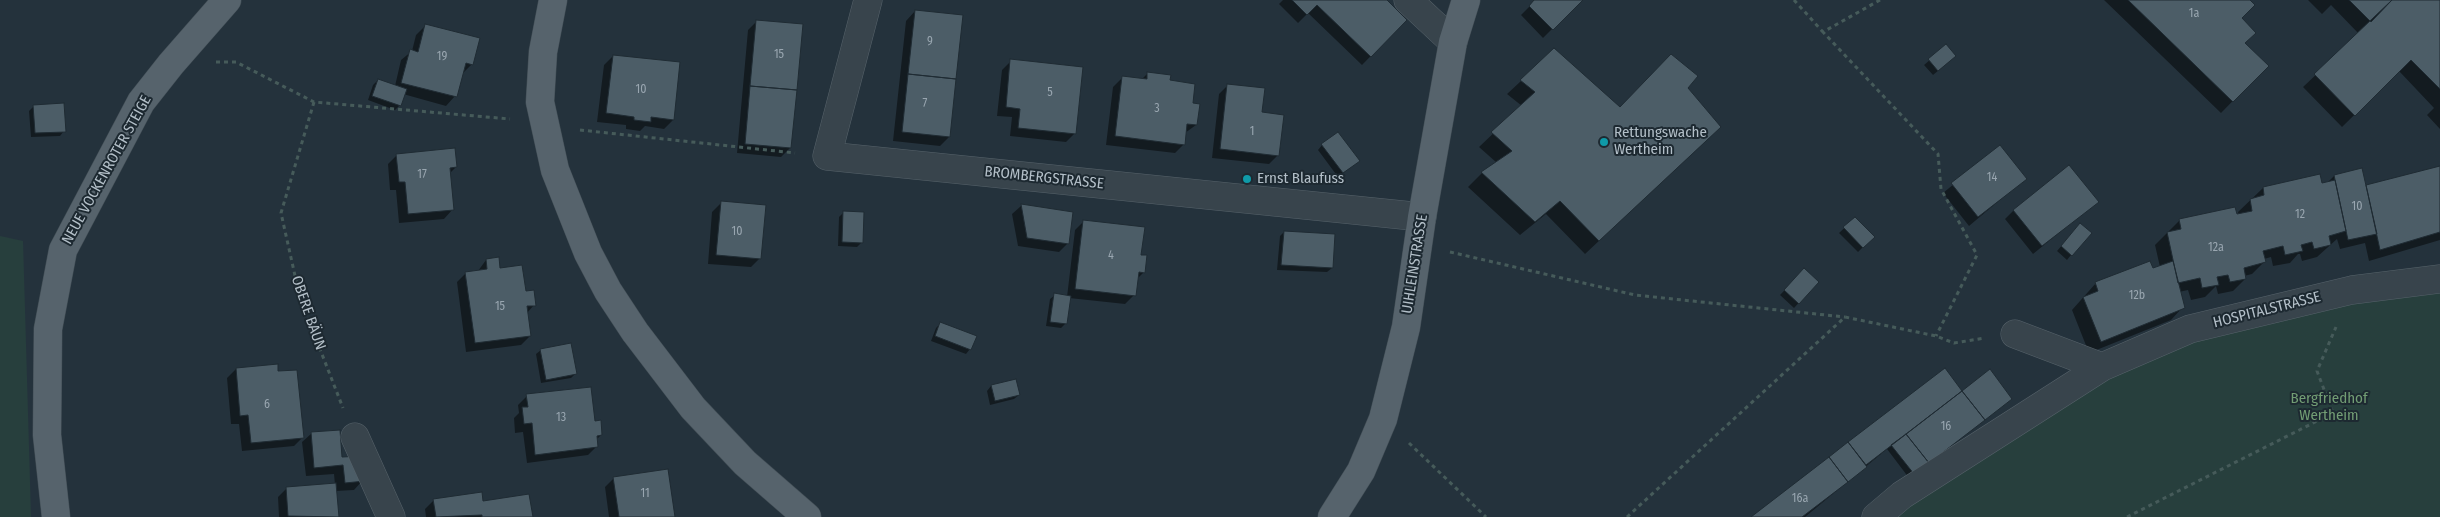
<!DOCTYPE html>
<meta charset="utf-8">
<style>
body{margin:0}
canvas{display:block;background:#24323c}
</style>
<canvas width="2440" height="517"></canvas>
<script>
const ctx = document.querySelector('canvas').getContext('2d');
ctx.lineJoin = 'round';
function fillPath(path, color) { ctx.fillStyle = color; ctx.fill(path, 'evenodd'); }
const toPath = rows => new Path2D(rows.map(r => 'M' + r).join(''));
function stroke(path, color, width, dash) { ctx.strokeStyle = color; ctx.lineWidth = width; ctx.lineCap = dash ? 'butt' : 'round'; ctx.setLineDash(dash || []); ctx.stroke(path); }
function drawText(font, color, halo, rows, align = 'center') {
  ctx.font = font + ' "Fira Sans Condensed",sans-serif'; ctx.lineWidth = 4; ctx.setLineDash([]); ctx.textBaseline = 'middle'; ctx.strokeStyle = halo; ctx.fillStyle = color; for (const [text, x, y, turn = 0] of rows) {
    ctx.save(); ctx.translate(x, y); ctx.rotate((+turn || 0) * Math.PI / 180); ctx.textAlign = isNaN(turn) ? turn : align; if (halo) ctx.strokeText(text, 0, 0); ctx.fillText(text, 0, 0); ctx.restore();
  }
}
fillPath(toPath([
 [0,236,23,241,31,517,0,517],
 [2440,279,2440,517,1876,517,2190,329]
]), '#273f3d');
fillPath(toPath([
 [1283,0,1385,0,1406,20,1362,65,1308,13,1298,23,1279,4],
 [1536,0,1581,0,1543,38,1521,15],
 [2104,0,2248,0,2240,18,2244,44,2267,66,2221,113],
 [2308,0,2440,0,2440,129,2427,115,2434,108,2399,71,2342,127,2303,87,2359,34,2331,5,2322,14],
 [915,11,949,137,940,146,893,141,906,21],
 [757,21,790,148,781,157,737,153,748,30],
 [425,26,472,64,463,73,455,96,446,106,403,94,400,105,395,110,368,100,373,85,378,80,395,86,401,60,412,51,416,35],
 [1946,46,1950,61,1933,75,1924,65],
 [613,56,673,120,664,129,645,126,640,131,626,129,626,125,597,122,604,65],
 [1011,61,1075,133,1066,142,1010,136,1012,117,997,116,1002,70],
 [1148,73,1169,81,1192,104,1196,125,1185,133,1184,144,1175,153,1106,145,1113,87,1122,78,1141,80],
 [1521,81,1620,108,1687,88,1706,141,1585,254,1546,214,1520,235,1468,187,1482,173,1497,163,1479,147,1522,106,1507,94],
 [1228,85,1260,113,1278,155,1269,164,1212,158,1219,94],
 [34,106,64,131,60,136,31,137,29,111],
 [1322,145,1354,165,1338,177,1318,150],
 [1999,147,2025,179,1969,226,1943,193],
 [397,155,456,167,450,173,453,209,444,219,399,223,396,190,390,190,388,164],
 [2440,168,2440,240,2369,261,2365,243,2340,249,2337,239,2317,257,2302,261,2300,254,2298,254,2290,263,2273,266,2271,257,2264,259,2264,262,2252,274,2244,276,2245,279,2233,291,2218,294,2216,286,2205,297,2191,300,2188,290,2179,292,2183,307,2171,320,2089,353,2072,310,2096,283,2160,267,2155,245,2179,221,2240,219,2238,212,2263,188,2321,184,2327,183,2334,176,2365,186],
 [2097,202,2033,254,2005,219,2014,210],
 [721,203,760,258,751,267,708,264,712,212],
 [1021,206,1068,243,1059,252,1018,246,1012,214],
 [843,213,862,242,857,247,838,246,839,217],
 [1855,218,1873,237,1858,252,1839,233],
 [1084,221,1144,272,1136,280,1134,295,1125,304,1069,298,1066,323,1061,328,1046,326,1050,299,1055,295,1067,297,1075,230],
 [2076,229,2071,255,2067,260,2057,251],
 [1284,232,1332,268,1327,272,1277,270,1280,236],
 [486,260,499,270,534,305,527,313,530,336,521,345,466,352,457,282,466,273,478,271],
 [1804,270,1818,282,1794,308,1780,295],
 [940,324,970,349,966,354,931,341,936,328],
 [541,350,576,373,571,378,541,383,536,354],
 [236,369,277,373,303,437,294,446,242,451,239,424,231,424,227,378],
 [1944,370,1962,392,1979,424,1914,476,1909,478,1887,449,1805,517,1753,517],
 [991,386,1019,395,1014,399,990,405,987,391],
 [527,396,594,422,601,435,596,440,597,446,588,455,527,463,523,432,515,433,514,418,519,413,518,405],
 [312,433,363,480,354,490,336,491,338,517,279,517,278,497,287,488,335,485,334,474,306,476,302,442],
 [614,478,674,517,609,517,605,487],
 [434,500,482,502,531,517,426,517,425,509]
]), '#0007');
const building = toPath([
 [1292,0,1387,0,1407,20,1371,57,1317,5,1307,15,1292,0],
 [1534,0,1583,0,1553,30,1529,6,1534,0],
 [2128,0,2250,0,2255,5,2242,18,2256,33,2245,43,2269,66,2233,102,2128,0],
 [2349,0,2392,0,2371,22,2349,0],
 [2392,0,2440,0,2440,89,2411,60,2355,116,2314,74,2392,0],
 [915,10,963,15,956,79,908,74,915,10],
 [756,20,803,24,797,90,750,86,756,20],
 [425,24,480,38,473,65,466,63,457,97,401,83,410,49,418,52,425,24],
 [1946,44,1956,56,1938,71,1928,59,1946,44],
 [1554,48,1620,107,1671,54,1698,76,1688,88,1721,127,1599,241,1560,201,1535,222,1481,172,1512,151,1491,132,1535,92,1520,80,1554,48],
 [613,55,680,62,674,120,651,117,651,122,634,120,634,117,606,113,613,55],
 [1010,59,1083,67,1076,134,1018,128,1020,109,1006,107,1010,59],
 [1147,72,1171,75,1170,80,1195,84,1193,103,1200,104,1197,125,1187,124,1185,145,1115,136,1122,76,1147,79,1147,72],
 [908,74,956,79,950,137,902,132,908,74],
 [378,79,407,89,401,106,372,96,378,79],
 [1227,84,1265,88,1262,112,1284,115,1279,156,1220,149,1227,84],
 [750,86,797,90,791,148,745,144,750,86],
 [64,103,66,132,35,133,33,105,64,103],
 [1338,132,1360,161,1343,173,1321,144,1338,132],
 [2000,145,2027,179,1978,217,1951,183,2000,145],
 [455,148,457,167,450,168,454,210,408,214,405,182,399,182,396,154,455,148],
 [2069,165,2099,202,2042,246,2013,210,2069,165],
 [2440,166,2440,232,2380,250,2366,185,2440,166],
 [2362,168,2377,234,2348,240,2334,175,2362,168],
 [2320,174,2322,183,2335,180,2346,231,2329,236,2331,245,2314,249,2312,242,2301,245,2303,251,2285,255,2283,246,2263,251,2266,262,2244,268,2246,279,2230,282,2228,275,2217,277,2219,285,2202,288,2200,278,2178,283,2167,232,2181,229,2179,219,2235,207,2237,214,2252,211,2250,199,2264,195,2263,187,2320,174],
 [721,201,766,205,761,259,716,255,721,201],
 [1021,204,1073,212,1069,244,1027,238,1021,204],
 [843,211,864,212,863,243,842,242,843,211],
 [1855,217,1875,237,1863,248,1843,227,1855,217],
 [1083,220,1145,227,1141,255,1147,255,1145,273,1139,272,1136,296,1075,289,1083,220],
 [2080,223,2092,233,2072,256,2061,246,2080,223],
 [1284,231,1335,234,1333,268,1281,265,1284,231],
 [499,257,500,268,522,265,526,291,534,290,536,306,527,306,531,336,475,343,465,272,487,269,486,259,499,257],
 [2150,261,2153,268,2173,261,2185,308,2101,342,2083,297,2098,291,2095,282,2150,261],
 [1804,268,1819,282,1799,304,1784,290,1804,268],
 [1054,293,1071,296,1067,324,1050,322,1054,293],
 [940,322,977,336,971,350,935,336,940,322],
 [571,343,577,374,546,380,540,349,571,343],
 [278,364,278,371,297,370,304,438,251,443,248,415,240,416,236,368,278,364],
 [1945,368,1962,391,1866,465,1848,442,1945,368],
 [1990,369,2012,399,1985,420,1962,391,1990,369],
 [1016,379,1020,395,995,401,991,385,1016,379],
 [591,387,595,421,601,420,602,435,597,436,598,447,535,455,532,423,524,424,522,407,528,407,526,394,591,387],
 [1962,391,1985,420,1929,463,1906,434,1962,391],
 [340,430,342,457,363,456,365,481,345,483,343,465,314,468,311,432,340,430],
 [1906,434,1929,463,1914,474,1891,445,1906,434],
 [1848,442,1867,467,1848,482,1829,457,1848,442],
 [1829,457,1848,482,1802,517,1751,517,1829,457],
 [668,469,675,517,619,517,613,477,668,469],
 [336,483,339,517,288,516,286,487,336,483],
 [482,492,483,501,529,494,533,517,482,517,482,515,436,517,433,499,482,492]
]);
fillPath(building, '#4c5d67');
stroke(building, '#1f2b33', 1);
const minor = toPath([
 [868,0,827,156,1422,217],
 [1408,0,1453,42],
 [2015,334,2102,367],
 [355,437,391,517],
 [1876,517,1902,495,2102,367,2190,329,2352,290,2440,279]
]);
const major = toPath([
 [553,0,543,52,540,102,555,170,588,253,608,291,635,332,693,408,745,463,807,517],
 [56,517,47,435,48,329,63,250,141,102,171,64,227,0],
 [1332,517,1361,471,1383,419,1406,327,1422,217,1453,42,1466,0]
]);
stroke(minor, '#56626a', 29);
stroke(major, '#414d55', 29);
stroke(toPath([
 [1794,0,1823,32],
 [1880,0,1823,32,1938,154,1941,189,1977,255,1936,336],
 [216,62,236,62,314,102,510,119],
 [314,102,281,213,300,298,343,408],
 [580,130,795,153],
 [1450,252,1635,295,1845,317],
 [1409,443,1486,517],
 [1627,517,1845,317,1936,336,1954,343,1985,338],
 [2127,517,2333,413,2317,371,2336,327]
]), '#465b5a', 3, [4, 4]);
stroke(minor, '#38444c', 28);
stroke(major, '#56636c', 28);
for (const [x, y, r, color] of [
 [1604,142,5,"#0f9aa8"],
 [1247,179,5,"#0f9aa8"]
]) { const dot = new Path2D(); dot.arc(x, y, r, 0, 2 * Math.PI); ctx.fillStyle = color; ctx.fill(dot); stroke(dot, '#1d2931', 2); }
drawText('12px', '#99a6b0', null, [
 ["1a",2194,14],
 ["9",930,42],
 ["15",779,55],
 ["19",442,57],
 ["10",641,90],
 ["5",1050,93],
 ["7",925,104],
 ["3",1157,109],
 ["1",1252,132],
 ["17",422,175],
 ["14",1992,178],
 ["10",2357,207],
 ["12",2300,215],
 ["10",737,232],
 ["12a",2216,248],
 ["4",1111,256],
 ["12b",2137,296],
 ["15",500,307],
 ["6",267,405],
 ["13",561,418],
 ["16",1946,427],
 ["11",645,494],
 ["16a",1800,499]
]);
drawText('15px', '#b3bfc8', '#1d2931', [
 ["Rettungswache",1614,133],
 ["Wertheim",1614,150],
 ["Ernst Blaufuss",1257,179]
], 'left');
drawText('15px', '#b3bfc8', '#1d2931', [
 ["NEUE VOCKENROTER STEIGE",107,170,-61],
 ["BROMBERGSTRASSE",1044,178,6],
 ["UIHLEINSTRASSE",1415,264,-81],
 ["HOSPITALSTRASSE",2267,310,-14],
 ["OBERE BÄUN",308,313,71]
]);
drawText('15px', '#729d74', '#1d2931', [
 ["Bergfriedhof",2329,399],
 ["Wertheim",2329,416]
]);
</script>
